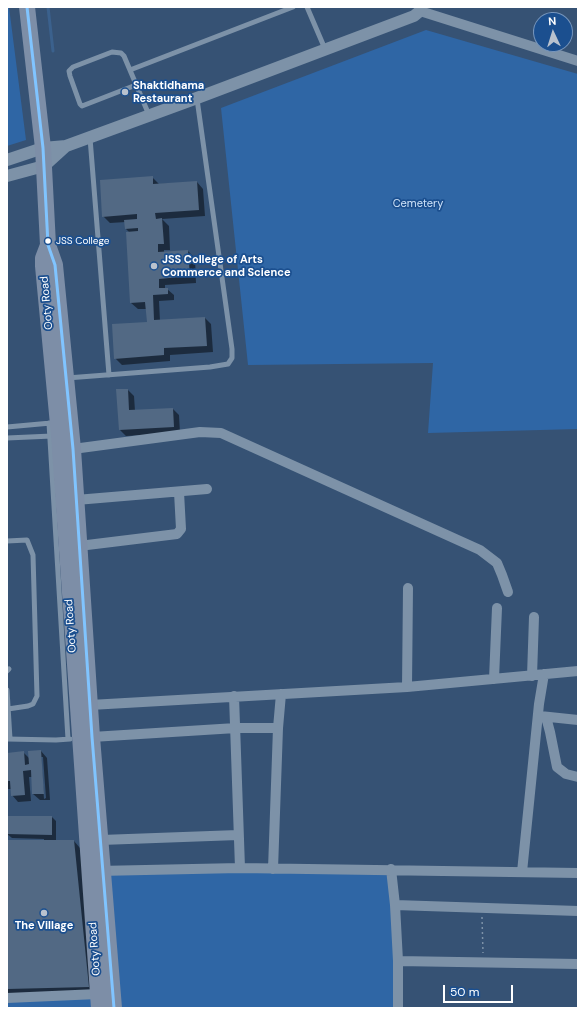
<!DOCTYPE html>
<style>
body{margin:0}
#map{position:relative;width:585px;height:1015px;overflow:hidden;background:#365274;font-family:"DM Sans",sans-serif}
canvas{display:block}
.frame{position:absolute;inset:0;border:8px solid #fff;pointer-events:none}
.north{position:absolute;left:533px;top:12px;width:40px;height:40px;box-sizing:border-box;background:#1b4f8f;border:1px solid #7695bc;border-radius:50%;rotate:356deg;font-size:11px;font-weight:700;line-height:16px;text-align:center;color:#fff}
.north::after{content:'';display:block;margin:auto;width:14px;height:18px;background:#b9c2ce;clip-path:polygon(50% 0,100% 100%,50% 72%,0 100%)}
.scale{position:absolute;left:443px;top:985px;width:70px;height:18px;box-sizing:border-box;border:2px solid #fff;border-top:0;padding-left:5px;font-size:12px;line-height:14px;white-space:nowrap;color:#fff;-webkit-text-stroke:3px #1b4f8f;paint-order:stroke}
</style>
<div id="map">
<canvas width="585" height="1015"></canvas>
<div class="frame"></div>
<div class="north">N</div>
<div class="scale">50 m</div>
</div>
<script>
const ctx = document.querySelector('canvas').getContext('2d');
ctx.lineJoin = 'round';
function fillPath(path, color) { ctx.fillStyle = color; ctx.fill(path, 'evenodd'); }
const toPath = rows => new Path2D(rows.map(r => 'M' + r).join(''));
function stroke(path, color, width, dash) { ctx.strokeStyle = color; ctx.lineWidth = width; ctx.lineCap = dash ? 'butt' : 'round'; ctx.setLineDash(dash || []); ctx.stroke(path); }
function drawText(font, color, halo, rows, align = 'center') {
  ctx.font = font + ' "DM Sans",sans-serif'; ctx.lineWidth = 3.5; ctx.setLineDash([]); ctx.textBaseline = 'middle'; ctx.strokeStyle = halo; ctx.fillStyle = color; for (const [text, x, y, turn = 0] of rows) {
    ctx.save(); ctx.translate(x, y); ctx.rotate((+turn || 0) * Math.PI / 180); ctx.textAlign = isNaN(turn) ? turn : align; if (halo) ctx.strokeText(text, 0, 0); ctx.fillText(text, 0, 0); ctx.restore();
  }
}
fillPath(toPath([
 [7,7,9,7,26,140,7,146],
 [426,30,578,74,578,429,428,433,433,363,248,365,221,108],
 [391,869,400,1008,112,1008,103,871],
 [98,994,99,1008,7,1008,7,999]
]), '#2f66a5');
fillPath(toPath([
 [152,177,159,184,197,182,203,189,205,216,162,219,169,226,170,250,164,250,164,253,188,251,195,258,196,283,165,285,165,289,167,289,174,295,174,300,159,301,160,321,205,318,211,324,213,352,170,355,170,361,122,365,115,358,148,322,147,309,138,309,131,303,127,233,130,233,126,229,126,222,110,223,103,216],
 [128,390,134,396,135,411,173,409,179,415,180,433,126,436,120,430],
 [41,751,47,758,50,800,40,800,33,794,32,777,29,777,31,801,18,802,12,795,11,789,7,789,7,791,7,754,23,752,30,759],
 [41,757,43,757,46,798,44,799],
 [51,816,56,821,56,841,74,841,80,848,95,993,7,995,7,841,44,841,44,839,12,838,7,834]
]), '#0007');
stroke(toPath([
 [48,7,53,51]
]), '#3b618d', 3);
fillPath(toPath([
 [153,176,153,184,197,181,199,210,155,213,156,219,162,218,164,244,158,244,158,252,188,250,190,276,159,279,159,288,168,288,168,294,153,295,154,320,205,317,207,346,164,348,164,355,114,359,112,324,147,322,145,302,130,303,126,232,138,231,138,228,125,229,124,220,137,219,137,214,102,217,100,180],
 [116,389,128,389,129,410,173,408,174,427,119,430],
 [41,750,44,794,32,794,31,770,23,771,25,795,11,796,10,781,7,781,7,753,24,751,25,765,29,764,28,751],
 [7,816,52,816,52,835,7,834],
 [7,840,74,840,89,987,7,989]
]), '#526984');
stroke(toPath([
 [482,917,483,953]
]), '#7d92a8', 1.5, [2, 3]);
stroke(toPath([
 [307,7,325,49],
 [130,70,293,7],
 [136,85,82,106,80,104,70,76,69,71,73,67,112,52,121,53,124,56,149,115],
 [90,138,109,375],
 [67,378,210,367,228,364,232,358,232,349,197,99],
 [49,423,68,739],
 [7,427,51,423],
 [7,438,52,436],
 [7,541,27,540,33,555,37,696,33,704,28,706,8,709],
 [7,671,9,669],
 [7,690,10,739],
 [7,739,56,740,70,739]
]), '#7d92a8', 5);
stroke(toPath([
 [420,11,578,61],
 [73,449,200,432,221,433,480,550,497,563,502,575,508,592],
 [76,500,207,489],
 [79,546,177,534,181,529,179,492],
 [532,676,534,617],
 [494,679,497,608],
 [407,687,408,588],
 [234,696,240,868],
 [90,705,407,687,578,671],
 [540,716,578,720],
 [546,717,550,732,557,767,566,774,578,777],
 [92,737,236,728,278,728],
 [101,840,238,835],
 [273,869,278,728,281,694],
 [391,869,395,905,398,961,398,1008],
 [98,871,240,868,578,873],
 [522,872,539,704,544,674],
 [395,905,578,911],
 [398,961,578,964],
 [7,998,98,994]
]), '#7d92a8', 10);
stroke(toPath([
 [7,160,43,148,66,146,197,98,414,16,420,11,421,7],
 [7,176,44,166,66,146]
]), '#7d92a8', 12);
stroke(toPath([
 [27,7,43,148,48,245,55,265,73,449,92,737,114,1008],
 [48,245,43,258,43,266,59,435,99,1008]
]), '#7d8ea7', 16);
stroke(toPath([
 [27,7,43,148,48,245,55,265,73,449,92,737,114,1008]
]), '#80c4ff', 3);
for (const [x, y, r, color] of [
 [125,92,4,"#b9c2ce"],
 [48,241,3.5,"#fff"],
 [154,266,4,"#b9c2ce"],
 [44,913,4,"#b9c2ce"]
]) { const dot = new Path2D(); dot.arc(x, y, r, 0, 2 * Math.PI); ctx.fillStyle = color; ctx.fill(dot); stroke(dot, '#1b4f8f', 1.5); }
drawText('10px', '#fff', '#1b4f8f', [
 ["JSS College",56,241]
], 'left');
drawText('bold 11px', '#fff', '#1b4f8f', [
 ["Shaktidhama",133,86],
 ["Restaurant",133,99],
 ["JSS College of Arts",162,260],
 ["Commerce and Science",162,273],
 ["The Village",44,926,"center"]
], 'left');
drawText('11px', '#cfe3fa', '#1b4f8f', [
 ["Cemetery",418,204]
]);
drawText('11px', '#fff', '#1b4f8f', [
 ["Ooty Road",47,303,-95],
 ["Ooty Road",71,626,-94],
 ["Ooty Road",95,949,-94]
]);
</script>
